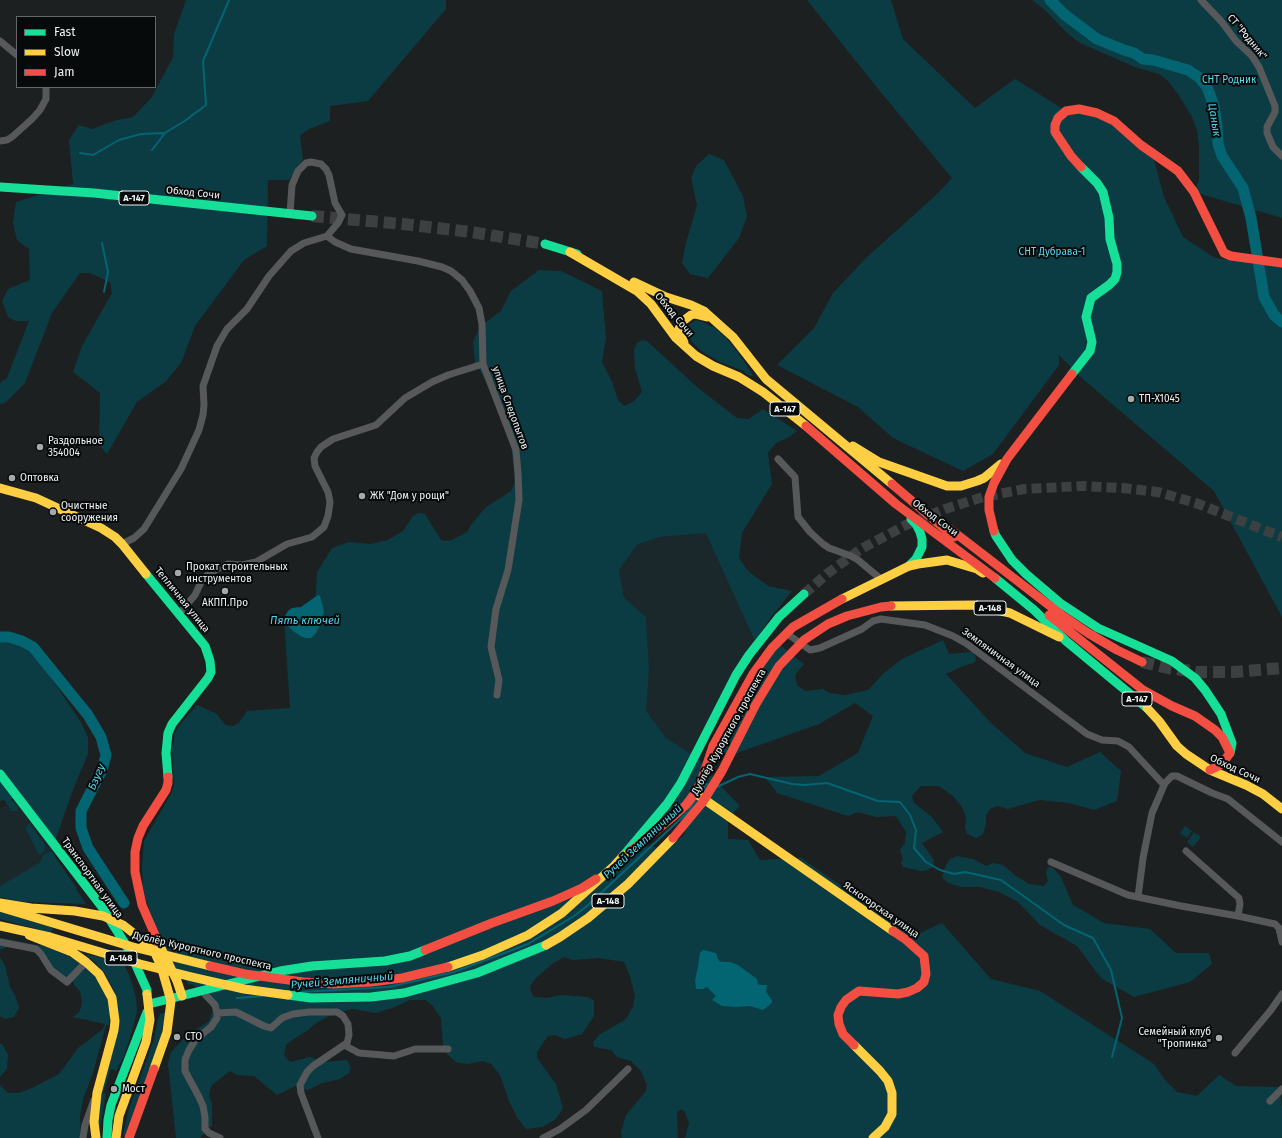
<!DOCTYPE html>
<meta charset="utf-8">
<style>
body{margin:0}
#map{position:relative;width:1282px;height:1138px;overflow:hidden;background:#1c2021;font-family:"Fira Sans",sans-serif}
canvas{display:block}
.legend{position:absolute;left:16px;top:16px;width:140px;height:72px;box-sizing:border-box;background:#070a0a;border:1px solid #636767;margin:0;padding:5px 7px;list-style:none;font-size:12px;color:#eef3f3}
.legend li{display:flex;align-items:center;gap:8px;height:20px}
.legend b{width:20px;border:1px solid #636767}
</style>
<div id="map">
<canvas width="1282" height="1138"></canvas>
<ul class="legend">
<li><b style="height:5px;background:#16e098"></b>Fast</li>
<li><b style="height:5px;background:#ffcf43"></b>Slow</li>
<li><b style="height:5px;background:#f24e42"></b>Jam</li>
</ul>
</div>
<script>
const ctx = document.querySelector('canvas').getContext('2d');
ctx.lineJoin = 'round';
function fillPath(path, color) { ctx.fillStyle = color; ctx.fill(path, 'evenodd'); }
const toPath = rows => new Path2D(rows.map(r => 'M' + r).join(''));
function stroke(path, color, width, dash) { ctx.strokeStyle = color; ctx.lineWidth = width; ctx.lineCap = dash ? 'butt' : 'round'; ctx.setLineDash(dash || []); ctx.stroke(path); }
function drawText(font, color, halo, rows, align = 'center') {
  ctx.font = font + ' "Fira Sans",sans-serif'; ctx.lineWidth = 4; ctx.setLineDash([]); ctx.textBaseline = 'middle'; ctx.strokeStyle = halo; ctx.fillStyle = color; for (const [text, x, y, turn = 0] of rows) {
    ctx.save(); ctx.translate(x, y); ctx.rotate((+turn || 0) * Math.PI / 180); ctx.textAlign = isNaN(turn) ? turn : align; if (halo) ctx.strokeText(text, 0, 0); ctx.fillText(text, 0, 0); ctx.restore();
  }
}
fillPath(toPath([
 [707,533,755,641,699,759,666,738,645,710,649,670,646,617,624,598,619,570,637,545,659,537],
 [18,797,62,851,0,893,0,809]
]), '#1b282b');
fillPath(toPath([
 [186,0,446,0,446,9,368,101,330,106,330,121,309,129,300,135,303,159,289,180,268,180,267,246,244,260,195,326,181,363,165,382,137,402,107,454,99,445,100,393,73,372,82,346,112,293,110,282,90,273,80,273,52,313,25,383,5,403,0,404,0,383,7,378,29,321,16,321,8,317,2,301,8,289,30,280,29,249,17,240,13,223,16,202,73,184,69,140,79,125,92,129,117,120,133,117,152,97,173,57,174,34],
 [807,0,891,0,903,39,975,108,1015,79,1066,111,1097,113,1152,153,1164,197,1183,237,1215,258,1282,266,1282,617,1214,491,1084,380,1058,354,1059,357,1059,365,993,454,963,471,893,438,858,407,777,365,814,328,833,293,867,257,935,196,952,178,879,90],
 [1032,0,1282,0,1282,218,1194,192,1199,180,1199,146,1197,130,1192,117,1178,94,1168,81,1159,74,1135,67,1080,43,1066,32,1044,9],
 [709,154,724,160,743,196,747,216,739,238,708,278,690,274,682,263,686,243,697,205,691,178,696,166],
 [539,270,561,271,602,291,606,339,602,362,612,382,618,400,624,406,633,402,642,392,635,368,634,350,637,343,642,340,647,341,697,387,737,418,749,419,763,409,797,431,789,437,776,443,768,453,772,484,742,533,739,558,748,571,768,586,792,591,771,617,755,641,706,533,659,537,637,545,619,570,624,598,646,617,649,670,646,711,666,738,699,759,710,775,740,806,728,818,728,839,748,840,760,860,801,858,911,934,918,934,942,923,991,979,1040,991,1154,1064,1165,1080,1177,1092,1197,1096,1219,1075,1236,1086,1279,1087,1282,1107,1282,1138,685,1138,689,1123,685,1112,681,1109,677,1112,678,1138,622,1138,621,1132,626,1115,646,1091,647,1085,641,1071,631,1061,617,1057,611,1050,594,1047,593,1042,600,1034,625,1020,633,1007,635,996,630,976,624,962,599,958,573,960,564,957,552,964,536,978,530,986,531,992,534,997,547,998,561,995,587,997,594,1000,594,1016,582,1034,565,1039,555,1035,548,1036,537,1052,537,1058,556,1084,563,1108,556,1119,542,1127,526,1129,518,1119,509,1101,500,1075,491,1064,483,1061,467,1064,456,1062,447,1054,443,1044,441,1018,432,1005,425,1000,410,1000,395,1007,376,1013,352,1009,331,1015,315,1024,307,1031,295,1038,286,1045,284,1055,290,1062,310,1057,323,1062,347,1060,351,1068,349,1073,340,1079,322,1083,308,1090,295,1086,277,1095,254,1076,237,1075,230,1071,212,1085,210,1090,209,1096,212,1103,212,1126,207,1129,200,1138,176,1138,168,1063,171,1052,189,1034,196,1030,209,1021,213,1010,205,996,199,993,194,985,188,984,176,969,160,938,146,900,143,886,142,866,144,841,172,792,174,785,172,749,175,733,179,726,197,705,217,714,221,720,226,725,233,726,239,723,247,711,290,708,284,618,288,611,292,608,301,607,316,596,317,572,332,548,349,542,370,544,388,540,403,531,413,516,419,513,425,514,441,540,445,541,452,540,467,532,471,525,485,508,511,491,515,482,511,444,493,394,475,362,473,342,478,331,485,323,501,311,511,291],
 [674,816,679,818,685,834,668,848,646,846,643,842],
 [696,320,703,322,712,327,713,326,725,337,737,351,753,375,751,376,745,373,744,371,720,362,703,352,693,343,687,335,687,329,690,324],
 [0,640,27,642,82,724,88,738,88,754,74,787,54,844,18,798,11,799,18,807,17,811,12,811,4,800,0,801],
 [943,640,949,654,972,652,975,655,976,661,973,663,963,666,946,674,990,722,1025,753,1067,767,1100,752,1121,771,1117,801,1094,810,1069,803,1039,800,1008,809,998,806,990,809,986,815,986,824,983,834,976,838,967,834,965,828,966,817,962,807,953,796,939,786,921,786,912,796,914,803,932,817,943,832,922,843,934,860,933,867,927,870,921,871,903,867,901,863,903,859,900,850,905,843,906,832,896,816,876,817,858,812,848,816,777,793,765,777,819,776,858,753,873,716,855,703,819,724,737,753,720,753,743,690,780,645,804,664,795,675,797,685,805,691,823,689,829,693,845,695,868,690,884,673,902,659],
 [29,823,45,845,45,850,39,855,26,829],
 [1185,826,1192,831,1187,838,1180,833],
 [1194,832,1201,837,1193,847,1187,842],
 [51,851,75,886,76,886,76,889,86,904,27,902,11,900,0,897,0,886,41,862,41,859,43,858,42,856],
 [957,856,973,859,986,866,993,863,1003,865,1016,876,1029,884,1044,886,1048,881,1046,873,1048,867,1052,867,1061,877,1073,905,1104,923,1150,929,1176,953,1209,953,1212,964,1190,982,1134,997,1101,978,1077,946,1040,925,1018,902,999,892,980,887,961,887,948,883,942,877,946,865,950,859],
 [0,910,53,928,51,933,0,919],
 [0,938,48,947,75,959,93,970,107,996,110,1012,109,1025,106,1025,93,1073,83,1099,80,1117,81,1138,0,1138,0,1085,8,1093,19,1093,32,1088,59,1074,78,1048,103,1029,105,1024,73,1017,79,1012,81,1008,82,1002,80,991,74,985,73,980,67,979,51,967,48,961,49,958,12,945,0,950],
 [85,954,123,962,130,977,136,998,137,1012,132,1031,124,1056,116,1071,111,1069,103,1093,106,1094,100,1128,96,1127,116,998,113,988,105,974,95,962],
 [0,957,5,966,10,987,15,995,19,1008,14,1017,5,1019,0,1016],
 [166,1012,159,1043,127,1137,123,1135,128,1112,154,1039,158,1019,160,1014],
 [0,1044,2,1044,8,1055,7,1069,0,1077]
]), '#0c3c43');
fillPath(toPath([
 [318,595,320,596,324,611,320,625,316,633,311,638,306,638,302,637,293,631,285,623,284,618,288,611,292,608,301,607],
 [703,950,716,953,719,961,722,962,730,962,738,965,757,979,758,984,760,985,767,985,766,992,772,1000,772,1003,763,1010,750,1006,738,1007,722,1006,712,1000,716,996,707,987,703,989,696,989,695,981,698,966,700,953]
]), '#036472');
stroke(toPath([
 [152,150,165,133,186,120,206,105,203,61,229,0],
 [80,153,93,155,119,140,141,134,164,133],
 [102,243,108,272,104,292],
 [716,787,717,787,738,777,750,774,792,784,804,785,827,783,878,801,900,802,910,815,916,830,914,848,926,862,940,870,954,874,965,872,1001,880,1064,925,1093,938,1111,970,1122,1018,1112,1057],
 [701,793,706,784,709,785],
 [302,992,389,987,454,972,528,944,574,916,587,906,689,811,697,798],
 [237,998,262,996]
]), '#036472', 2);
stroke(toPath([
 [1050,0,1065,15,1097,39,1124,50,1134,53,1143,59,1153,60,1188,70,1200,78,1207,87,1214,106,1217,126,1218,144,1222,156,1243,188,1251,218,1264,297,1274,315,1282,322],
 [0,637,9,637,22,641,33,647,88,715,101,737,106,755,102,770,81,811,81,828,88,848,124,903]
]), '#036472', 11);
stroke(toPath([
 [804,594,828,573,861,549,906,525,945,509,983,497,1024,489,1084,486,1123,488,1158,492,1196,503,1282,537]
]), '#3c4040', 10, [10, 5]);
stroke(toPath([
 [312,216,403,224,471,232,545,244],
 [1142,662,1168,668,1198,672,1235,672,1282,668]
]), '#3c4040', 12, [12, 6]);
stroke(toPath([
 [1201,0,1221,21,1236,41,1252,56,1259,67,1275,106,1275,112,1267,127,1267,133,1273,147,1282,156],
 [0,41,17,55],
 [0,141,7,140,12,137,32,119,40,110,46,99,46,87],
 [483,364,516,450,518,473,519,500,508,570,496,609,491,647,499,680,497,695],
 [778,459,795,477,798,517,810,532,823,544,829,548,851,556,858,560,882,580],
 [122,544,134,538,144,529,181,469,199,430,203,415,204,405,203,386,217,346,227,329,247,309,269,276,291,251,304,243,327,236,338,223,342,215,335,203,329,175,326,169,321,164,311,162,306,163,298,171,292,185,290,214],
 [179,614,195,595,202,580,209,574,217,569,228,564,242,565,256,562,287,544,312,537,324,527,328,516,330,502,328,492,315,466,314,458,317,452,321,447,333,439,376,425,405,398,432,382,448,375,483,364,482,324,479,308,470,291,462,280,451,271,442,267,418,261,351,249,335,242,327,236],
 [786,633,810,650,820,648,862,629,873,621,881,619,925,625,953,636,967,644,1087,734,1102,740,1118,741,1129,747,1164,785],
 [1186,851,1239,898,1240,904,1238,916],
 [1051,862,1128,895,1181,906,1238,916,1275,924,1279,928,1282,942],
 [1138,897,1143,858,1152,813,1165,783,1172,776,1177,776,1212,793,1228,799,1282,842],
 [0,942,36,949,41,954,51,970,67,982,86,962],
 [202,991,215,1005,217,1013,217,1018,211,1027,196,1039,189,1050,185,1060,185,1071,199,1097,203,1106,205,1117,205,1129,209,1133,220,1138],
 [217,1013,236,1012,264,1026,271,1028,282,1018,293,1014,309,1012,337,1012,343,1016,348,1024,349,1035,347,1043,344,1045],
 [1235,1053,1271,1010,1282,994],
 [1270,1101,1282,1089],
 [83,1138,85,1125,94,1100],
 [318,1138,301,1093,300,1085,307,1072,313,1066,344,1045,359,1053,394,1056,415,1049,448,1049],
 [543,1138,560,1129,586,1110,628,1069]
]), '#575859', 7);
stroke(toPath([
 [0,187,94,193,312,216],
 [545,244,577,254],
 [1072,374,1090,351,1092,342,1086,317,1091,298,1109,285,1115,279,1117,272,1117,264,1110,239,1109,218,1103,192,1097,183,1081,167],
 [994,531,996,536,1012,560,1026,574,1060,603,1098,628,1172,661,1195,678,1205,690,1221,714,1232,743,1230,753],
 [909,566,916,559,922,547,922,539,920,532,916,524,911,519],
 [146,574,205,646,210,661,211,672,208,678,172,724,168,733,166,753,168,777],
 [995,578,1034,610,1066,641,1147,708],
 [0,774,102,907,129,950,147,990,147,994],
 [624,855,667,804,681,783,736,675,749,655,779,617,804,594],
 [288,995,311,998,371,997,404,993,477,973,546,945],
 [149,1004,280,971,312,966,385,961,410,956,425,950],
 [107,1138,108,1120,111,1105,147,1012]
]), '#16e098', 9);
stroke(toPath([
 [570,252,637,291,651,304,676,338,696,356,713,366,739,377,763,392,806,426],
 [634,282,666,297,691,305,704,311,733,337,766,379,892,484],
 [684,343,679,329,683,321,691,315,695,314,707,317],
 [853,446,879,462,947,486,961,486,977,481,984,478,1001,464],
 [0,488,36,498,101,528,115,537,122,544,146,574],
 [842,599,909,566,918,564,947,560,977,569,983,573],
 [891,606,974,605,1010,613,1059,637],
 [1147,708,1159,721,1177,746,1186,754,1210,770,1246,785,1263,794,1282,809],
 [698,795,893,931],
 [0,903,31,908,75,911,103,916,123,925,146,943,155,953,161,966,171,1001,167,1032,154,1069],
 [0,907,133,947,210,966],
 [0,926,50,937,140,964,192,977,244,989,288,995],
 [29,935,72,952,86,962,99,974,112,998,115,1021,114,1030,97,1093,94,1122,96,1138],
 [158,942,177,981,182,996],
 [546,945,560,937,588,918,628,884,673,838],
 [448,967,483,955,528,935,562,913,614,866,624,855],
 [854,1045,880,1071,888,1081,892,1093,892,1114,885,1127,873,1138],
 [116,1138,119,1116,146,1042,150,1020,147,994]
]), '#ffcf43', 9);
stroke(toPath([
 [1081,167,1071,156,1055,132,1055,125,1058,118,1066,111,1079,109,1097,113,1114,121,1141,145,1178,171,1194,192,1224,253,1231,256,1282,263],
 [806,426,896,504,995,578],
 [892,484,954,537],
 [950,529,1063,616,1088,633,1117,650,1142,662],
 [994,531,989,510,989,497,994,483,1007,459,1072,374],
 [1049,615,1143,690,1172,706,1195,716,1215,730,1222,737,1230,753,1222,764,1210,770],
 [673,838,702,803,722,771,756,704,779,666,804,640,828,624,847,616,881,607,891,606],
 [631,851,674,816,686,805,695,793,701,782,713,746,753,674,772,648,793,627,842,599],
 [158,942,142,905,135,872,135,852,138,838,143,826,166,790,168,783,168,777],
 [425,950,492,923,553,901,582,888,596,879],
 [210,966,245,974,303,982,334,984,371,982,402,978,448,967],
 [854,1045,843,1034,839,1024,838,1015,841,1007,846,1000,859,991,898,994,908,992,917,988,924,982,926,974,924,956,905,939,893,931],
 [129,1138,154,1069]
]), '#f24e42', 9);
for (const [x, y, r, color] of [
 [1131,399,4,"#a4a9aa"],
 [40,447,4,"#a4a9aa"],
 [12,478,4,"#a4a9aa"],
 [362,496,4,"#a4a9aa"],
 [53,512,4,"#a4a9aa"],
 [178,573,4,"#a4a9aa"],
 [225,591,4,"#a4a9aa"],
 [177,1037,4,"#a4a9aa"],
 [1219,1038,4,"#a4a9aa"],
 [114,1089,4,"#a4a9aa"]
]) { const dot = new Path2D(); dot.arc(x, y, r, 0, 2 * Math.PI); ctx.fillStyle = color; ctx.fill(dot); stroke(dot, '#070a0a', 1.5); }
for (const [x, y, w] of [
 [134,198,30],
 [785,409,30],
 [990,608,32],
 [1137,699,30],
 [608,901,32],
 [121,958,32]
]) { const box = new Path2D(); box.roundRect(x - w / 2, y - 7, w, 14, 3); ctx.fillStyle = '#070a0a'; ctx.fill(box); stroke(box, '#eef3f3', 1); }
drawText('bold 9px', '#eef3f3', null, [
 ["А-147",134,198],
 ["А-147",785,409],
 ["А-148",990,608],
 ["А-147",1137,699],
 ["А-148",608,901],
 ["А-148",121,958]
]);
drawText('10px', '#eef3f3', '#070a0a', [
 ["СТ \"Родник\"",1247,37,50],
 ["Обход Сочи",193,193,6],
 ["Обход Сочи",674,315,50],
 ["улица Следопытов",510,408,70],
 ["Обход Сочи",935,518,37],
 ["Тепличная улица",182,600,51],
 ["Земляничная улица",1001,658,36],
 ["Дублёр Курортного проспекта",729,732,-61],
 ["Обход Сочи",1235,769,25],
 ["Транспортная улица",92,878,54],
 ["Ясногорская улица",881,910,35],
 ["Дублёр Курортного проспекта",202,951,13]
]);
drawText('10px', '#5bdaf0', '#070a0a', [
 ["СНТ Родник",1229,80],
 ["СНТ Дубрава-1",1052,252]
]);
drawText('10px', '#eef3f3', '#070a0a', [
 ["ТП-Х1045",1139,399],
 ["Раздольное",48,441],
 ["354004",48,453],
 ["Оптовка",20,478],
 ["ЖК \"Дом у рощи\"",370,496],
 ["Очистные",61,506],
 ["сооружения",61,518],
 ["Прокат строительных",186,567],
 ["инструментов",186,579],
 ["АКПП.Про",225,603,"center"],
 ["Семейный клуб",1211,1032,"right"],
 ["\"Тропинка\"",1211,1044,"right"],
 ["СТО",185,1037],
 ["Мост",122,1089]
], 'left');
drawText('italic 11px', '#53d3e9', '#070a0a', [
 ["Цанык",1214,120,81],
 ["Пять ключей",305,621],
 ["Бзугу",97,777,-67],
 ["Ручей Земляничный",643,842,-43],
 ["Ручей Земляничный",342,981,-5]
]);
</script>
